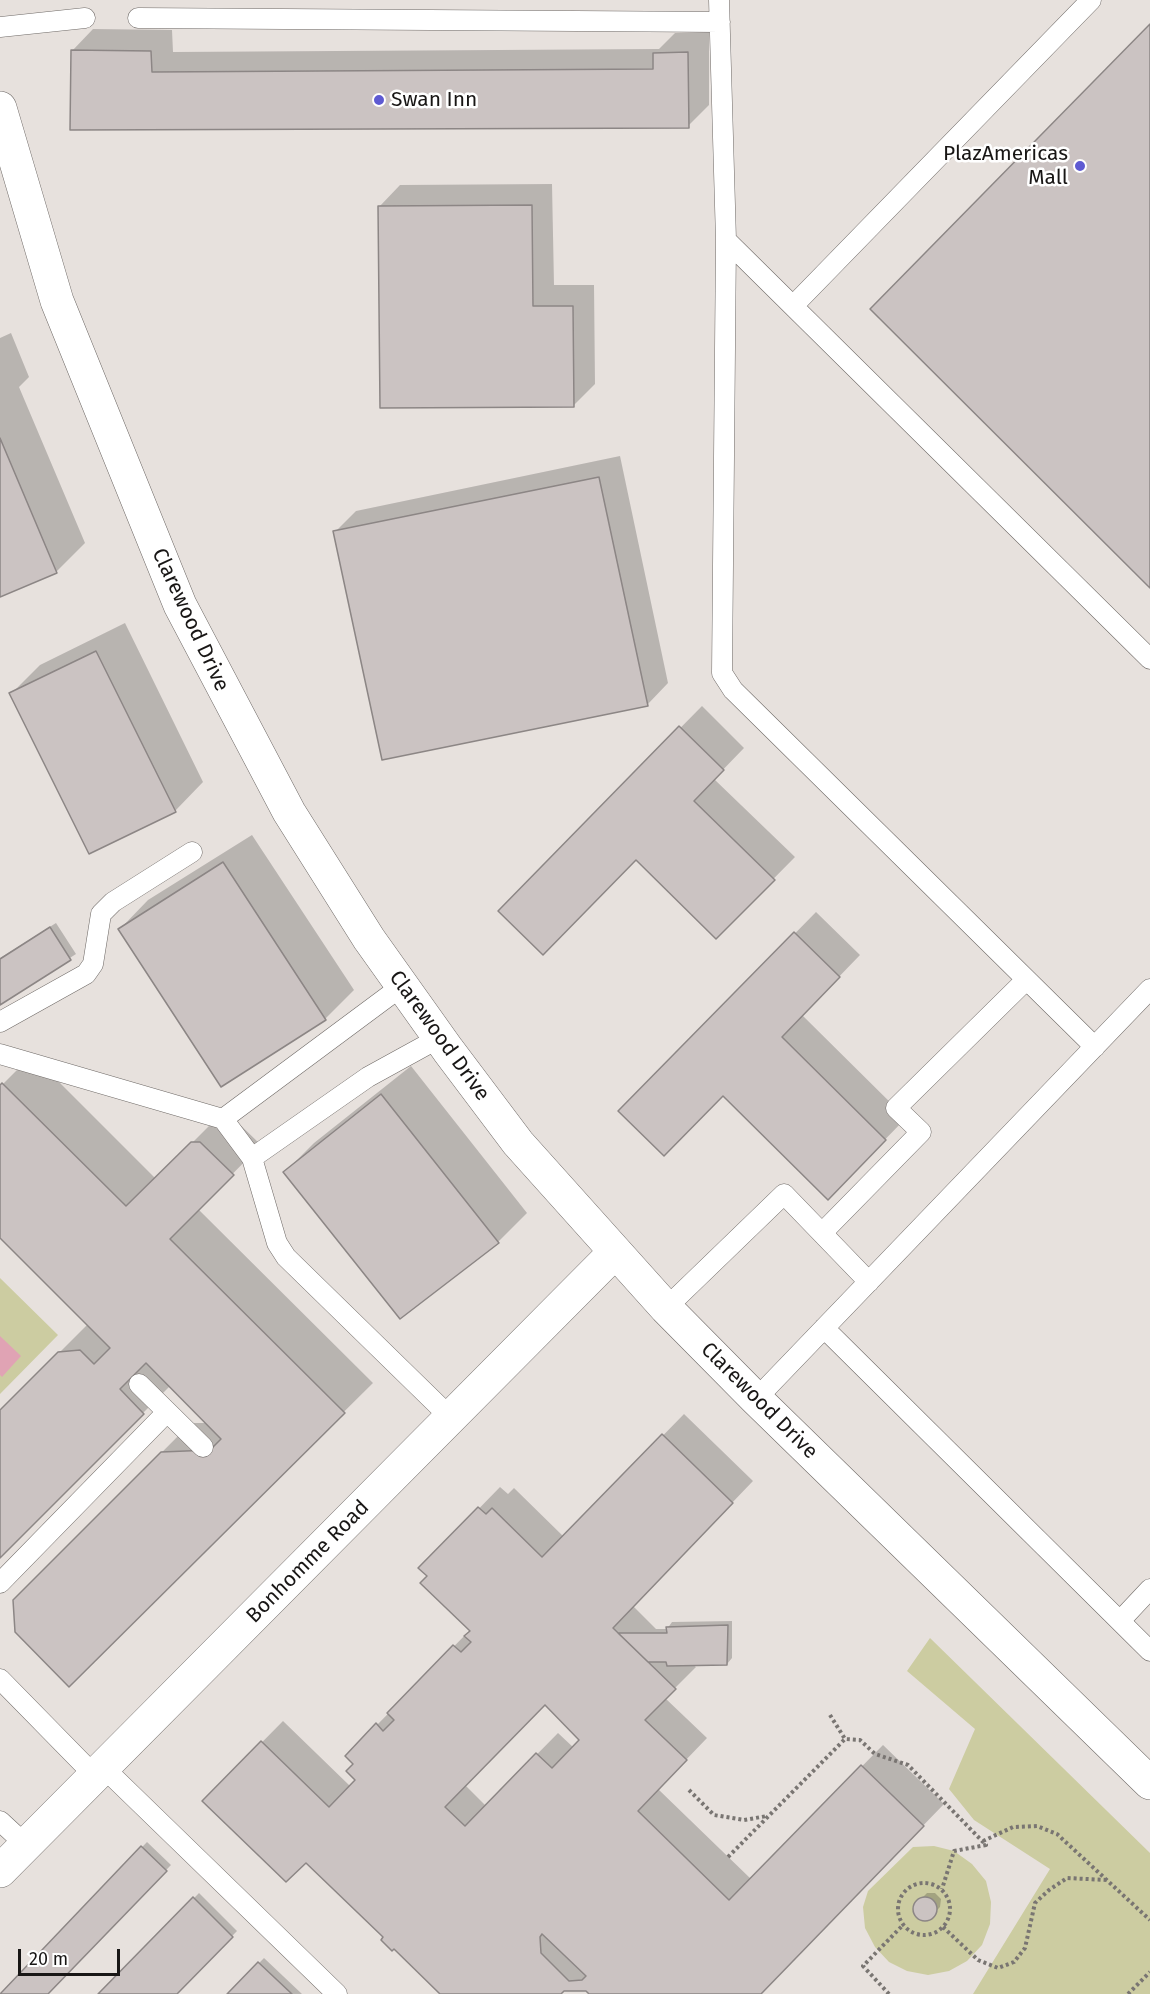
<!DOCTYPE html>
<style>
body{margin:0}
#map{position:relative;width:1150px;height:1994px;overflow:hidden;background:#e7e1dd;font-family:"Fira Sans",sans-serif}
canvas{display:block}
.scale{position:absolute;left:18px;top:1949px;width:102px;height:27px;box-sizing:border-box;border:3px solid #181615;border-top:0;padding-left:8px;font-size:18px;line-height:21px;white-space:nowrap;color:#181615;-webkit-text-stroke:4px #fff;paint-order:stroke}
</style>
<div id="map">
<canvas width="1150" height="1994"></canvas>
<div class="scale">20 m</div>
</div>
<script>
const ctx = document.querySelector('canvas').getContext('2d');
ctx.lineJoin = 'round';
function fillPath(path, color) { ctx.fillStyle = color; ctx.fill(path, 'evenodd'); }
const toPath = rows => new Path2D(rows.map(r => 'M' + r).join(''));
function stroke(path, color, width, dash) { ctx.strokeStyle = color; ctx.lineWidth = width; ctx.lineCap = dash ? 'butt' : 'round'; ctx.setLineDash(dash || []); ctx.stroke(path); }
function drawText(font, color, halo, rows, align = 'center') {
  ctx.font = font + ' "Fira Sans",sans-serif'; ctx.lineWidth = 5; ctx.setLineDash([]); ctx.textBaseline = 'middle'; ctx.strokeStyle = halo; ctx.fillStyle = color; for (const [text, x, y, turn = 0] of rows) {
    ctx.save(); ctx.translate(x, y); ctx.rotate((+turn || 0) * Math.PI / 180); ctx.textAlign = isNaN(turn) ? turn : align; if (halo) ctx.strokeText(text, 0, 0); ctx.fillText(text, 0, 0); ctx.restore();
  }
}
fillPath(toPath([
 [0,1278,58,1335,0,1394],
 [930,1638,1150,1853,1150,1994,973,1994,1050,1869,974,1820,949,1789,975,1729,907,1671],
 [934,1846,954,1851,972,1864,986,1881,991,1902,990,1924,982,1945,967,1961,949,1971,928,1975,907,1971,889,1962,875,1947,865,1928,863,1907,868,1891,913,1847]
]), '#cccca1');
fillPath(toPath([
 [0,1336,21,1356,2,1377,0,1375]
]), '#e0a3b4');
fillPath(toPath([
 [93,29,172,30,173,52,659,49,675,33,709,32,709,105,688,126,72,128,72,51],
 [552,184,554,285,594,285,595,384,574,405,379,207,400,185],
 [11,333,29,377,19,387,85,543,56,572,0,596,0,338],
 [620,456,668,683,647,705,335,532,356,511],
 [125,623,203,782,175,811,11,694,40,665],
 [702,706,744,748,714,779,795,857,716,937,636,858,500,911],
 [252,835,354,990,325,1019,120,929,148,900],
 [816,912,860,955,802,1015,906,1118,828,1198,723,1094,621,1111],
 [56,923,76,954,0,1003,0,958],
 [32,1055,156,1179,221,1114,229,1114,261,1145,198,1209,373,1383,69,1684,15,1600,191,1423,207,1423,170,1386,0,1556,0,1412,88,1324,0,1236,0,1087],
 [411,1066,527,1213,498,1242,285,1172,314,1143],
 [684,1414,753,1481,633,1606,656,1629,667,1629,672,1622,732,1621,732,1658,727,1664,692,1664,696,1667,665,1698,707,1738,658,1789,751,1879,883,1745,944,1804,760,1994,591,1994,587,1990,564,1990,559,1994,442,1994,306,1861,204,1801,283,1721,350,1786,357,1780,355,1764,377,1725,471,1629,421,1568,500,1487,508,1494,514,1488,564,1537],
 [545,1703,581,1740,574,1748,558,1733,486,1806,465,1785],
 [147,1842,171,1865,46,1994,0,1994],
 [199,1893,237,1931,175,1994,101,1994],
 [927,1893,935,1893,941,1899,940,1907,928,1919,921,1919,915,1913,914,1906],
 [264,1958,302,1994,229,1994]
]), '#0003');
const building = toPath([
 [1150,24,1150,588,870,309,1150,24],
 [71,50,151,51,152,72,653,69,653,53,688,52,689,128,70,130,71,50],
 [532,205,533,306,573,306,574,407,380,408,378,206,532,205],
 [0,438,57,573,0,597,0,438],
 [599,477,648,706,382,760,333,531,599,477],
 [96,651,176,812,89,854,9,693,96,651],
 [679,726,724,770,694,801,775,880,716,939,636,860,543,955,498,911,679,726],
 [223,862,326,1020,221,1087,118,929,223,862],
 [50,927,71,960,0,1005,0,959,50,927],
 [794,932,840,977,782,1037,886,1140,828,1200,723,1096,664,1156,618,1111,794,932],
 [2,1083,126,1206,191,1142,200,1142,234,1175,170,1239,345,1413,69,1687,15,1632,13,1600,161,1452,210,1450,221,1439,146,1363,120,1389,144,1414,0,1558,0,1410,58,1352,80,1350,94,1364,110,1348,0,1238,0,1085,2,1083],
 [381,1094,499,1243,400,1319,283,1172,381,1094],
 [662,1434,733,1503,613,1628,676,1689,645,1720,687,1760,638,1811,729,1900,861,1765,924,1826,761,1994,589,1994,586,1991,564,1991,561,1994,440,1994,394,1949,392,1951,381,1940,383,1937,306,1863,286,1882,202,1801,261,1741,329,1807,355,1780,346,1771,353,1764,345,1756,376,1723,383,1731,394,1720,387,1713,453,1645,461,1652,471,1642,464,1636,470,1631,420,1583,427,1576,418,1568,478,1507,486,1514,492,1508,542,1557,662,1434],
 [545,1705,579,1740,552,1768,536,1753,465,1826,445,1807,545,1705],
 [542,1934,586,1976,582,1980,569,1981,541,1953,540,1937,542,1934],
 [728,1625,727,1665,667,1666,666,1662,648,1662,618,1633,667,1633,666,1627,728,1625],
 [141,1846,167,1871,48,1994,0,1994,141,1846],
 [193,1897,233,1937,177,1994,98,1994,193,1897],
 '913 1909a12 12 0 1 1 24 0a12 12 0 1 1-24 0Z',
 [258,1962,292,1994,227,1994,258,1962]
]);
fillPath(building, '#cbc3c2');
stroke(building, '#8c8685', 1.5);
const lane = toPath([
 [719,0,726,240,722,673,733,690,1095,1047],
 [138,18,720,22],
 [0,27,85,18],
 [726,240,1150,659],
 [793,306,1091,0],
 [0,1022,86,974,93,964,101,914,113,902,192,852],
 [0,1054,223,1119,252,1158,277,1243,286,1257,451,1418],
 [223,1119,402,986],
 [252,1158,368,1077,439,1038],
 [822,1233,921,1132,896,1108,1026,980],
 [666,1308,784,1194,869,1282],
 [824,1328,1150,1651],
 [139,1384,203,1447],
 [756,1399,1150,989],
 [0,1583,167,1412],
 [1120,1621,1150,1589],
 [0,1679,96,1777],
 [104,1768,337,1994],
 [0,1821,26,1845]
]);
const street = toPath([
 [0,1871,615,1252]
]);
const secondary = toPath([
 [0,108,57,301,180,605,289,812,369,939,448,1050,518,1143,666,1308,756,1399,1150,1783]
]);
stroke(lane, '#6e6966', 21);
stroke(street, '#6e6966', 34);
stroke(secondary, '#6e6966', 34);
stroke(toPath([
 [830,1715,845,1739],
 [689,1790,714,1815,744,1820,767,1816],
 [983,1841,1013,1827,1037,1826,1057,1834,1150,1920],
 [728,1857,845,1739,860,1740,875,1754,908,1765,986,1845,954,1851,942,1889],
 '898 1909a26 26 0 1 1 52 0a26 26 0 1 1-52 0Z',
 [943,1927,978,1960,998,1968,1014,1962,1025,1948,1035,1903,1049,1890,1067,1878,1107,1880],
 [889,1994,863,1966,903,1925],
 [1128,1994,1150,1972]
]), '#797572', 4, [3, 3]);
stroke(lane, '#fff', 20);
stroke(street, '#fff', 33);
stroke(secondary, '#fff', 33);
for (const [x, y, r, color] of [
 [379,100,6,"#5e5ad2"],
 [1080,166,6,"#5e5ad2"]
]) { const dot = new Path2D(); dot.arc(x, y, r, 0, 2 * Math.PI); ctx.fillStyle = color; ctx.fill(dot); stroke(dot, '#fff', 2); }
drawText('21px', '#181615', '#fff', [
 ["Swan Inn",391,100],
 ["PlazAmericas",1068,154,"right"],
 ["Mall",1068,178,"right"]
], 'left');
drawText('21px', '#181615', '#fff', [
 ["Clarewood Drive",190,620,65],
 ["Clarewood Drive",439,1036,54],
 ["Clarewood Drive",759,1401,45],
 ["Bonhomme Road",308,1562,-45]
]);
</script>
